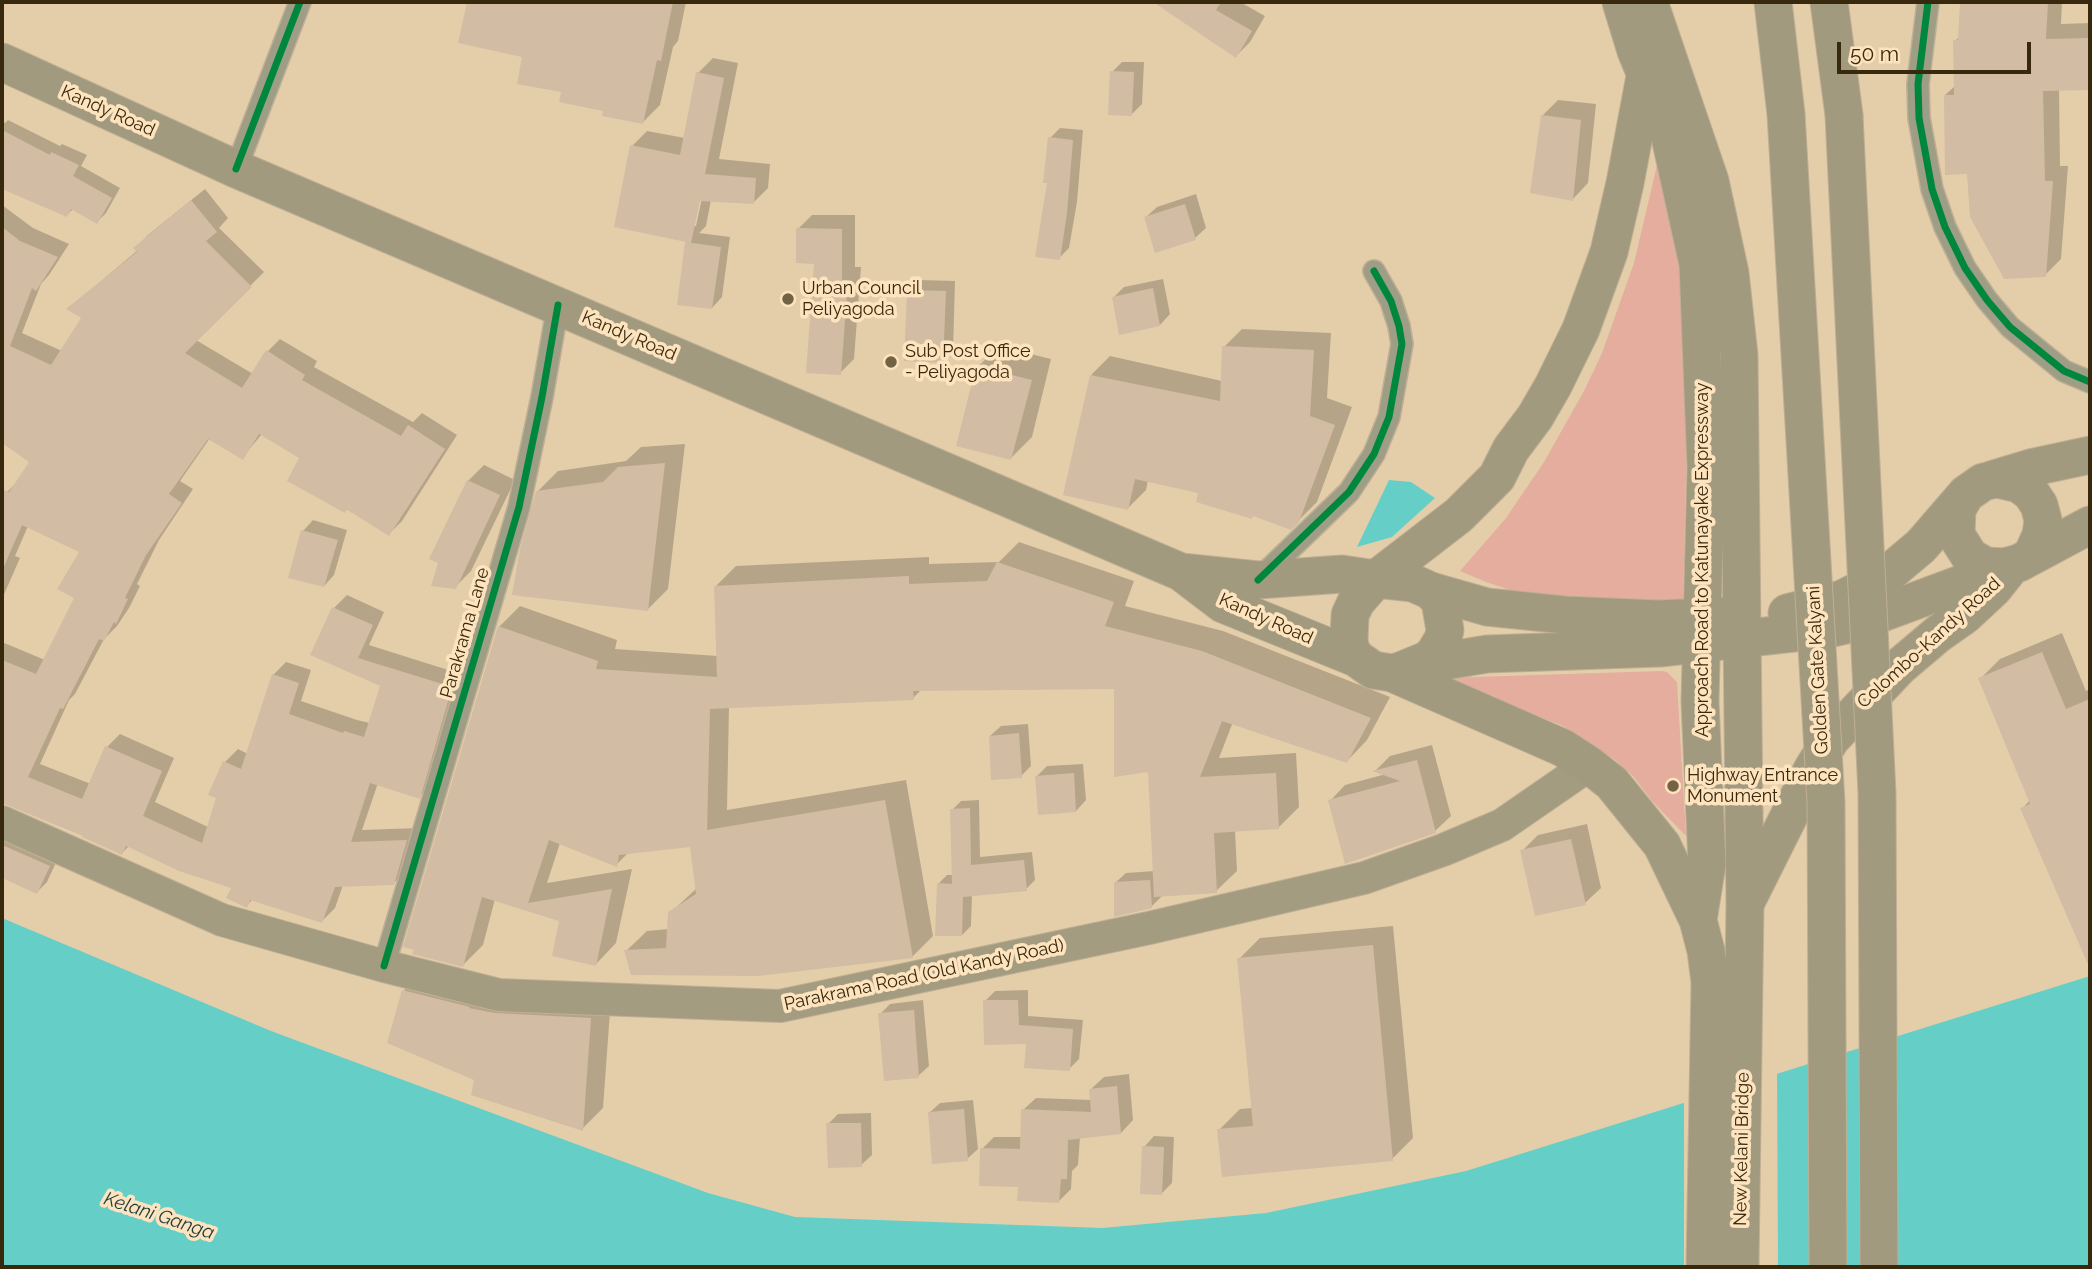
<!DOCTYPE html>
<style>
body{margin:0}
#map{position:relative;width:2092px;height:1269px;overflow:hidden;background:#e4ceaa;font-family:Raleway,sans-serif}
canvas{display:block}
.frame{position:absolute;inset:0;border:4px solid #38280d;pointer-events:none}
.scale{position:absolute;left:1837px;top:42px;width:194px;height:32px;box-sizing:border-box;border:4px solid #38280d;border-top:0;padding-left:9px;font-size:21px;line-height:24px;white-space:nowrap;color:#38280d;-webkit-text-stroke:5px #fde3be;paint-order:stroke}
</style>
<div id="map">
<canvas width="2092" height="1269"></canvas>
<div class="frame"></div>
<div class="scale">50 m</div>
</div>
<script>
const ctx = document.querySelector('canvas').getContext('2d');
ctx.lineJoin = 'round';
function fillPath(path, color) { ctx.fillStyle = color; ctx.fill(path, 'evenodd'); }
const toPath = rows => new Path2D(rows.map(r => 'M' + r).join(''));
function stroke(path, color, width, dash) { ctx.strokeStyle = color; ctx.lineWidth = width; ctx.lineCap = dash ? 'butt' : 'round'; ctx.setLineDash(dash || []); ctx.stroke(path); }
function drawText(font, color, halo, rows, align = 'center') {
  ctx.font = font + ' Raleway,sans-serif'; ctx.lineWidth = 7; ctx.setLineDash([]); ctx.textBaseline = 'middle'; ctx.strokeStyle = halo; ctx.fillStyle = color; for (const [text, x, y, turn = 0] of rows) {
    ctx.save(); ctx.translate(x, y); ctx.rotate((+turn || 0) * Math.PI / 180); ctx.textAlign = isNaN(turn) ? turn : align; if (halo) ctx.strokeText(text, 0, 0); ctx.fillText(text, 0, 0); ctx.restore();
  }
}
fillPath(toPath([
 [1661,148,1681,248,1689,351,1683,603,1645,605,1516,592,1486,582,1460,571,1506,518,1544,462,1584,391,1602,353,1634,263],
 [1662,671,1667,672,1677,682,1686,836,1652,801,1633,776,1615,760,1563,726,1442,678]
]), '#e4ad9e');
fillPath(toPath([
 [1389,480,1411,482,1435,498,1392,537,1357,547],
 [2,918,271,1031,708,1193,795,1217,1102,1228,1266,1213,1466,1171,2090,976,2090,1267,2,1267]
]), '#65cfc7');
fillPath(toPath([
 [1777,1070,1778,1267,1684,1267,1684,1099]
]), '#e4ceaa');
fillPath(toPath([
 [469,2,686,2,678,41,673,47,660,105,643,122,605,110,563,91,524,56,460,42],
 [1156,2,1240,2,1265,16,1250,42,1236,56],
 [1962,2,2062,2,2061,24,2090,23,2090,89,2059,89,2060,166,2068,166,2061,259,2045,275,1968,172,1945,95,1955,86,1955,41,1960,36],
 [713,58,738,63,719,159,770,164,768,188,753,203,711,200,706,226,699,233,730,237,722,297,712,308,687,243,689,241,632,146,647,131,685,138,698,73],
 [700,192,703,193,696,226,693,226],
 [1122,62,1144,62,1142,104,1132,114,1112,72],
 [1558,100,1596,104,1588,183,1573,199,1542,116],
 [8,120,60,146,62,144,87,155,81,166,120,188,106,213,97,222,73,209,67,215,2,187,2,121,5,123],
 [1060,128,1083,130,1077,202,1069,248,1059,258,1049,181,1050,138],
 [205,189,228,218,219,228,264,272,196,340,253,374,267,352,280,339,317,361,314,367,413,422,422,413,457,435,402,521,389,534,348,508,345,511,302,458,262,434,242,458,210,438,180,481,193,489,159,540,137,584,140,586,129,608,117,626,104,639,75,694,69,700,40,764,91,784,107,747,120,734,174,758,155,802,208,827,218,798,225,762,238,749,248,754,273,675,286,662,311,670,301,701,357,720,370,723,382,685,313,654,334,608,347,595,384,612,369,645,464,675,432,784,419,797,378,783,362,830,419,828,407,870,393,884,343,885,335,908,322,921,253,899,246,906,233,886,129,846,122,853,85,835,2,800,2,718,10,700,2,697,2,642,45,660,76,597,81,551,28,526,15,556,20,558,2,599,2,490,7,492,17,482,31,462,2,441,2,205,33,228,69,244,49,275,41,284,22,333,62,351,84,318,69,308,138,250,136,248,148,235],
 [1196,194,1206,228,1195,238,1146,217,1157,207],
 [812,215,855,215,855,267,861,267,854,359,840,373,816,262,798,229],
 [1163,279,1170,314,1160,325,1113,298,1124,287],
 [919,280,955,281,953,351,943,361,908,290],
 [1242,329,1331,333,1327,398,1352,407,1317,502,1291,528,1201,492,1148,480,1146,490,1128,508,1065,494,1092,374,1110,356,1222,381,1224,347],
 [998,346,1051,359,1032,437,1011,458,978,367],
 [685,444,668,589,648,609,537,492,558,471,626,461,641,447],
 [484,465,515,480,471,571,455,587,468,481],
 [313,520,347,530,334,575,324,586,303,531],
 [1019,542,1134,581,1125,606,1223,631,1390,697,1367,740,1347,761,1233,722,1219,758,1296,753,1299,807,1278,828,1235,830,1237,871,1216,891,1162,896,1151,907,1115,883,1126,873,1155,871,1150,770,1116,687,922,689,913,698,729,707,727,810,906,780,933,936,912,957,626,951,647,931,669,929,670,913,697,888,692,845,629,852,616,865,560,843,547,883,632,869,616,943,596,964,561,920,495,899,483,945,463,965,499,627,520,606,617,640,615,649,718,656,716,586,736,566,929,557,929,564,999,562],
 [2062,633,2086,691,2090,689,2090,931,2078,936,2022,809,2030,800,1980,679,2000,659],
 [1028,724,1031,766,1021,776,990,736,1001,726],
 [1432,745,1451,816,1435,831,1330,801,1345,785,1386,774,1375,771,1390,756],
 [1083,764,1086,800,1076,811,1037,776,1047,766],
 [979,800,980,857,1032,852,1035,880,1026,889,972,894,971,926,962,935,938,884,947,875,954,875,952,810,961,801],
 [1587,824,1601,888,1585,903,1522,851,1538,835],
 [2,831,59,856,47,882,37,892,2,876],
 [1393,926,1413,1138,1392,1159,1219,1130,1240,1109,1253,1108,1239,959,1260,938],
 [425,970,611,998,603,1108,582,1129,476,1079,404,990],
 [1028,990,1028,1016,1083,1020,1079,1059,1069,1069,1028,1042,985,1001,995,991],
 [923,1000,929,1066,918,1076,880,1014,890,1004],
 [1129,1074,1133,1120,1121,1133,1080,1137,1078,1165,1072,1171,1071,1189,1058,1202,1020,1185,982,1149,994,1137,1022,1137,1023,1110,1036,1098,1092,1100,1091,1089,1104,1077],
 [973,1100,978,1149,967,1159,929,1113,940,1103],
 [871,1113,872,1155,861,1165,828,1124,838,1114],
 [1154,1136,1174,1137,1172,1183,1162,1193,1144,1147]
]), '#0003');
fillPath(toPath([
 [467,2,673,2,661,61,657,60,643,124,602,116,603,111,559,102,561,92,517,84,522,57,458,43],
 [1153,2,1221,2,1216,10,1252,31,1236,58],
 [1960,2,2048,2,2046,39,2090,38,2090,90,2043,91,2045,181,2053,181,2046,277,2004,279,1970,217,1967,174,1945,175,1944,95,1954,95,1953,40,1958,40],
 [1110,71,1134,72,1132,116,1108,115],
 [696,72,724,78,705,174,756,178,754,204,700,201,691,243,614,227,630,145,680,155],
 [1541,115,1581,120,1573,201,1530,193],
 [2,130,50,155,51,152,79,165,73,176,112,198,97,224,71,209,67,217,2,189],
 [1048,137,1073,140,1067,213,1060,260,1035,257,1047,183,1043,183],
 [191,200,217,232,206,241,252,287,185,353,242,388,266,350,305,375,302,380,401,436,408,425,445,449,389,536,346,509,345,513,287,481,299,458,259,434,243,460,208,439,169,494,182,503,146,555,125,598,128,599,116,624,114,622,104,641,99,639,63,709,60,708,28,777,82,799,105,746,162,771,143,816,202,843,216,798,208,795,223,761,241,769,272,674,299,683,289,714,343,733,344,731,364,737,380,686,310,655,332,607,373,625,358,658,452,687,420,799,370,783,351,842,407,840,394,885,335,887,322,923,250,900,247,908,226,898,231,888,179,871,126,846,122,855,82,837,83,836,2,803,2,660,36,674,74,598,57,589,79,552,22,525,2,571,2,489,9,492,29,462,2,443,2,227,20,241,58,257,36,291,32,288,10,346,51,365,81,318,66,309,137,252,133,248],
 [1185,204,1196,240,1155,253,1144,217],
 [796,228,842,229,842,280,848,280,841,375,806,373,814,264,796,263],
 [685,242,721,247,712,309,677,305],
 [1153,288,1160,326,1119,335,1112,297],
 [907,290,946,291,943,363,904,361],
 [1222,346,1314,350,1310,416,1335,425,1299,522,1291,530,1253,516,1252,519,1196,502,1198,493,1135,479,1128,510,1063,495,1090,375,1220,401],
 [976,366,1032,380,1011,460,956,446],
 [665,463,648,611,512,595,520,549,536,491,603,482,618,467],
 [467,480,500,495,456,589,431,586,438,563,429,559],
 [301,530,338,540,324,587,288,578],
 [997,562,1114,602,1105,626,1202,651,1371,718,1347,763,1222,721,1200,777,1276,773,1279,829,1214,833,1217,893,1154,897,1148,772,1114,777,1114,689,913,691,914,700,710,709,707,830,885,800,913,958,758,976,631,975,624,950,666,948,668,912,696,894,690,847,619,855,617,867,549,840,528,903,612,889,596,966,552,956,559,921,482,897,463,967,412,954,414,950,403,947,498,626,598,661,596,669,717,677,714,586,909,576,909,584,987,581],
 [2042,652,2066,709,2090,699,2090,969,2020,808,2030,804,1978,678],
 [1019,733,1022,778,991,780,989,736],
 [1417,760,1436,833,1345,864,1328,800,1400,781,1372,771],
 [1074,773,1076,812,1038,815,1035,776],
 [970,808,971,865,1024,860,1027,891,963,897,962,936,935,936,937,883,952,884,950,809],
 [1571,839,1586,905,1535,916,1520,850],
 [2,845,50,866,37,894,2,878],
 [1150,880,1152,908,1114,917,1114,882],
 [1373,945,1393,1161,1222,1177,1217,1129,1253,1126,1237,958],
 [402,990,470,1007,469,1008,495,1013,591,1018,583,1131,471,1095,474,1080,387,1043],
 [983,1000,1018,1000,1019,1025,1073,1029,1070,1071,1024,1068,1026,1044,984,1045],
 [914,1010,919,1078,884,1081,878,1013],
 [1117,1086,1121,1134,1068,1140,1067,1179,1061,1179,1059,1203,1017,1201,1018,1187,979,1186,980,1148,1020,1149,1021,1109,1091,1112,1089,1089],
 [964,1109,968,1161,932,1164,928,1112],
 [826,1123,861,1123,862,1167,828,1168],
 [1142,1146,1164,1147,1162,1195,1140,1194]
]), '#d2bca3');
const street = toPath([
 [1928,2,1918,84,1919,118,1932,189,1945,227,1965,268,1987,300,2010,327,2064,371,2090,382],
 [236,169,300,2],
 [1258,580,1349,492,1374,454,1389,417,1402,344,1399,326,1391,301,1374,271],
 [384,966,519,507,542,397,558,305]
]);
const primary = toPath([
 [2,822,222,920,384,966,499,995,780,1006,1149,928,1364,878,1443,850,1502,825,1589,765]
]);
const highway = toPath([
 [1621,2,1636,51,1668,128,1698,264,1706,467,1700,701,1707,864,1698,920],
 [1649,2,1710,181,1730,273,1739,355,1745,904,1740,1267],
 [1773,2,1786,114],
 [1829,2,1844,115],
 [2,62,236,169,1181,572,1223,604,1356,658],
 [1991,480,2034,467,2090,455],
 [2032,555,2041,535,2043,520,2039,505,2031,493,2019,484,1997,479,1983,482,1966,494,1957,509,1956,535,1970,557,1986,566,2004,567,2019,563,2090,525],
 [1181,572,1258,580,1342,574,1376,579,1413,583,1431,591,1440,601,1445,630,1443,639,1434,654,1427,660,1400,671,1392,673,1373,670,1356,658,1351,650,1349,641,1350,615,1356,602,1376,579,1459,515,1497,477,1511,449,1535,417,1553,386,1581,329,1609,252,1625,183,1646,71],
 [1431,591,1487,607,1565,615,1658,619,1725,616],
 [1787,613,1842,599,1883,578,1921,546,1966,494],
 [1415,666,1487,654,1660,648,1829,629,1858,622,2012,565],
 [1392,673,1563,748,1589,765,1612,783,1662,845,1698,920,1706,951,1710,982,1705,1267],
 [1747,900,1812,770,1831,739,1899,667,1938,634,1965,615,1993,589,2009,569]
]);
stroke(street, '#c0af93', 24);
stroke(primary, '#c0af93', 34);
stroke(highway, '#c0af93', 39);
stroke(street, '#9e9d86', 21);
stroke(primary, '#a39c81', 32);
stroke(highway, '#a19a7f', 37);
const highwayBridge = toPath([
 [1786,114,1826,802,1828,1267],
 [1844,115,1877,793,1879,1267]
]);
stroke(highwayBridge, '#c0af93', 39, []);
stroke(highwayBridge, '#a19a7f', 37);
stroke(toPath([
 [1928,2,1918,84,1919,118,1932,189,1945,227,1965,268,1987,300,2010,327,2064,371,2090,382],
 [236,169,300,2],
 [1258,580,1349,492,1374,454,1389,417,1402,344,1399,326,1391,301,1374,271],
 [384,966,519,507,542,397,558,305]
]), '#00873e', 7);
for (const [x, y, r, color] of [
 [788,299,7,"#746244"],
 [891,362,7,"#746244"],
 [1673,786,7,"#746244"]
]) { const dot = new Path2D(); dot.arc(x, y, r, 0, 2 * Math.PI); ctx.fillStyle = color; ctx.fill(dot); stroke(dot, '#fde3be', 2.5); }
drawText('18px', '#38280d', '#fde3be', [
 ["Kandy Road",108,111,24],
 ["Kandy Road",629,336,23],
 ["Approach Road to Katunayake Expressway",1703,560,-90],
 ["Kandy Road",1266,619,24],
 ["Parakrama Lane",465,633,-74],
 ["Colombo-Kandy Road",1929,643,-42],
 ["Golden Gate Kalyani",1818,670,-93],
 ["Parakrama Road (Old Kandy Road)",924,975,-12],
 ["New Kelani Bridge",1742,1149,-89]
]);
drawText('18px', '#38280d', '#fde3be', [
 ["Urban Council",802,289],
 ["Peliyagoda",802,310],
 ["Sub Post Office",905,352],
 ["- Peliyagoda",905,373],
 ["Highway Entrance",1687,776],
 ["Monument",1687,797]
], 'left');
drawText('italic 19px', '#1c3b3c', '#fde3be', [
 ["Kelani Ganga",159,1216,18]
]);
</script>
